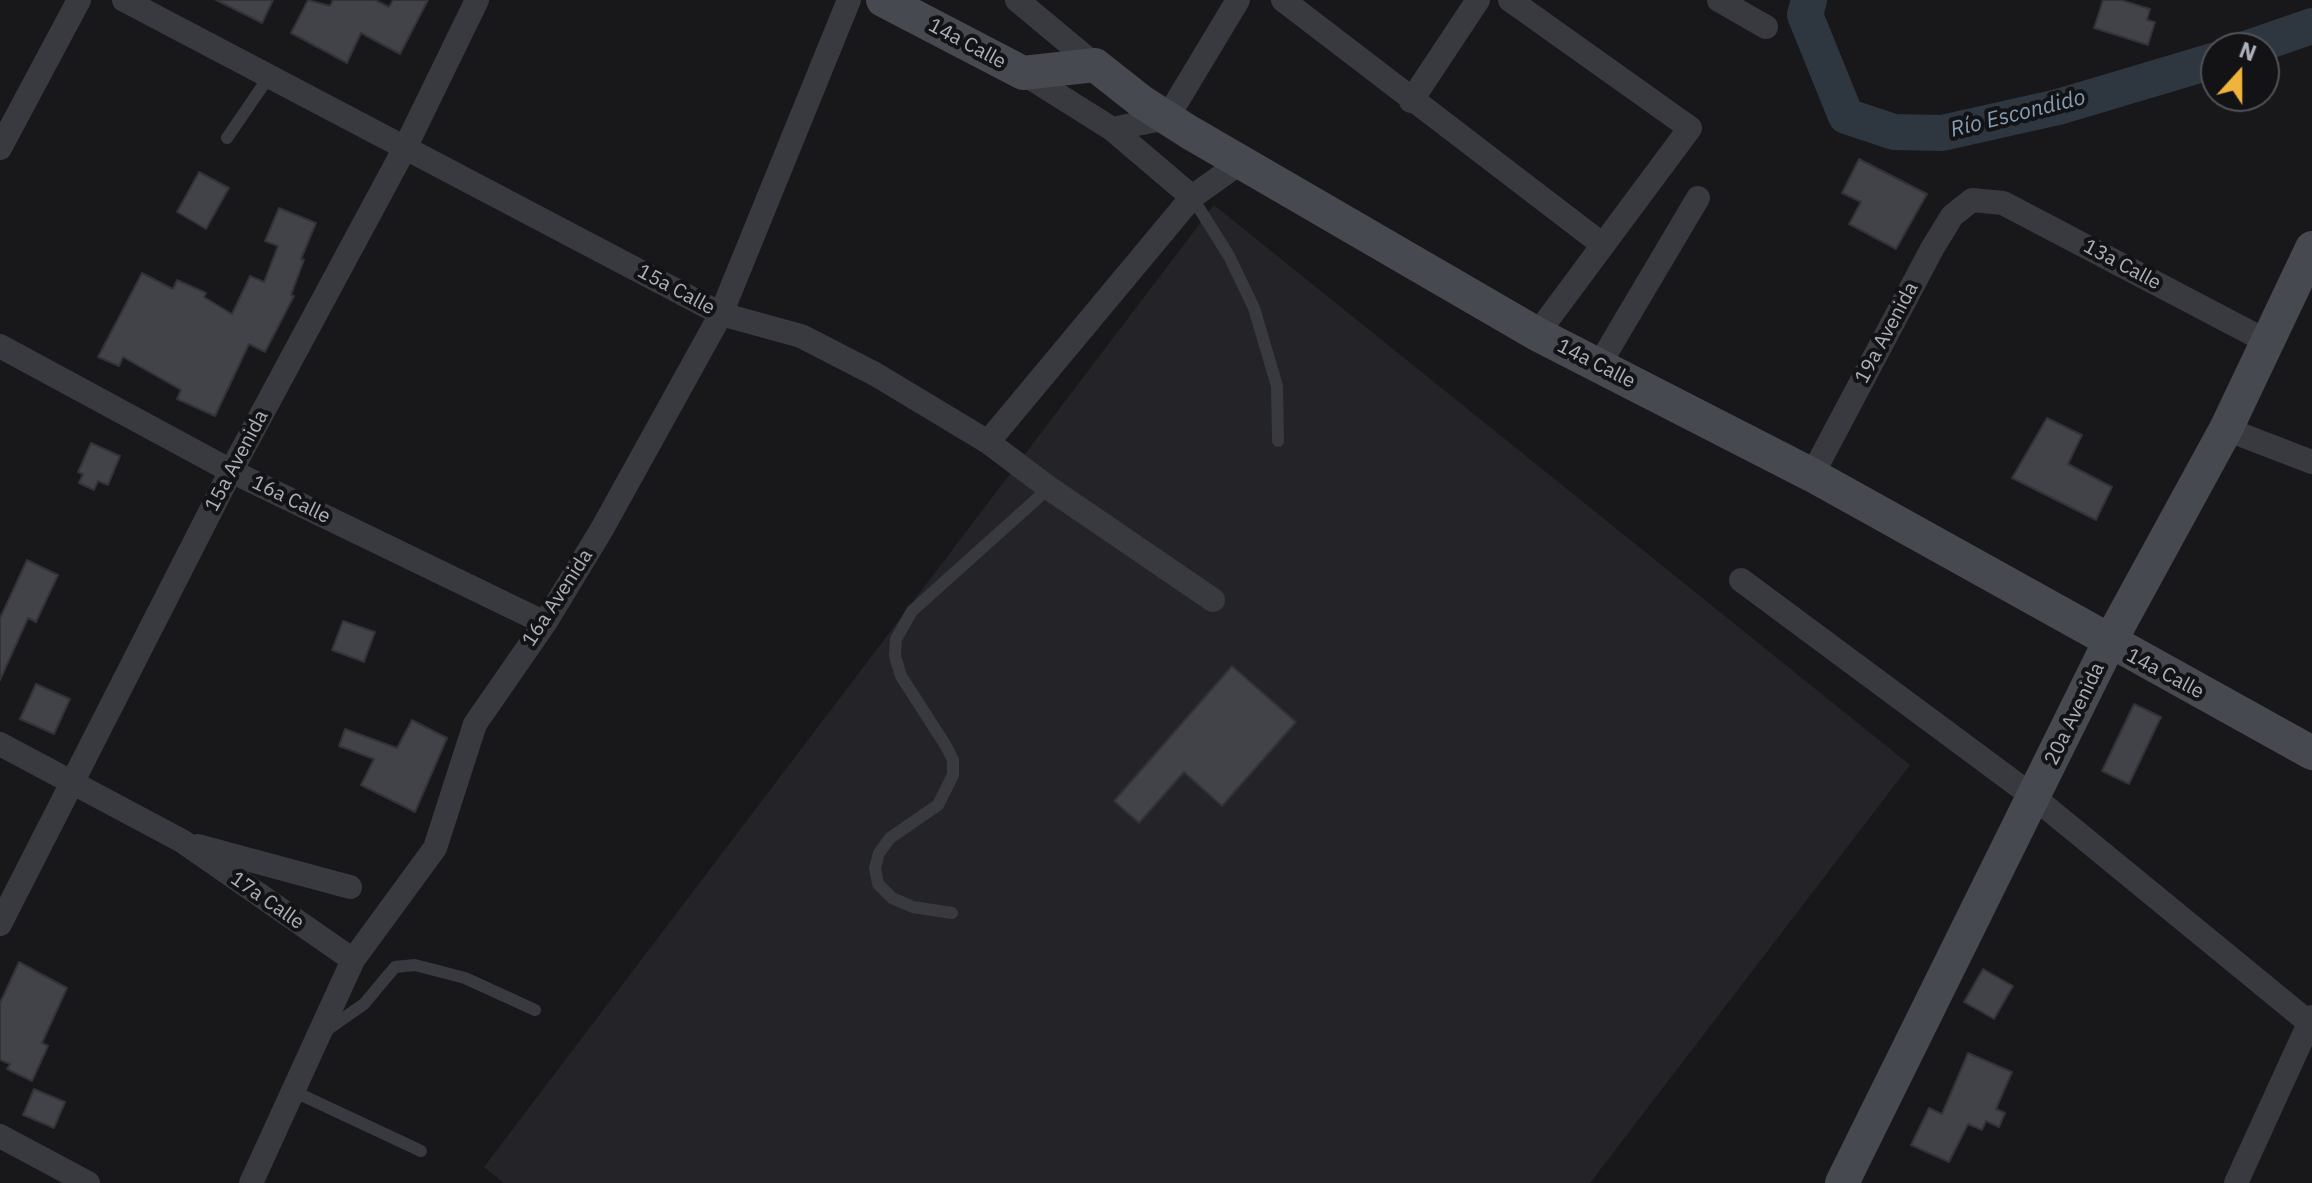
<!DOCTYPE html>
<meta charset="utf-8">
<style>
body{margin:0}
#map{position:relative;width:2312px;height:1183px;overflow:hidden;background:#18181b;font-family:"IBM Plex Sans",sans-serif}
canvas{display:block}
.north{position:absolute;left:2200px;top:32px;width:80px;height:80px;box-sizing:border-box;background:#131316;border:2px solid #505258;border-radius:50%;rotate:21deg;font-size:22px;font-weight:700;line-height:32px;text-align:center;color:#abb0ba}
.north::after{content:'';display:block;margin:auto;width:28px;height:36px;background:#f0b33b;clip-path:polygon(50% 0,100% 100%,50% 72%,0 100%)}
</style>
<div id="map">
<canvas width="2312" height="1183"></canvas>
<div class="north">N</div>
</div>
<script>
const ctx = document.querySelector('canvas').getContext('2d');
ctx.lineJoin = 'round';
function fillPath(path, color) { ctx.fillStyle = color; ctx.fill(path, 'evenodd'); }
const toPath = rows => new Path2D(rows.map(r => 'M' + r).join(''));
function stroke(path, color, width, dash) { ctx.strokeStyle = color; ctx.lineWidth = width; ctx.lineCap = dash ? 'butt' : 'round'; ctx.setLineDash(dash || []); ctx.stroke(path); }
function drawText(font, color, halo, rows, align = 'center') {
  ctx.font = font + ' "IBM Plex Sans",sans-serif'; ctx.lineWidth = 8; ctx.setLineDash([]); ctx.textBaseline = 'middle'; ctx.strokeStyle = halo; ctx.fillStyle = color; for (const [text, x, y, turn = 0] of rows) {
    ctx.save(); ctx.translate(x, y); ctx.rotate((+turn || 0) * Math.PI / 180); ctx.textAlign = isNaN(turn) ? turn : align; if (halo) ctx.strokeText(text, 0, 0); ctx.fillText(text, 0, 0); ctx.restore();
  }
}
fillPath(toPath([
 [1214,205,1910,765,1590,1183,504,1183,484,1167]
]), '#242428');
stroke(toPath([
 [1809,0,1805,15,1846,116,1894,132,1942,133,2058,107,2216,60],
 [2248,48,2312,26]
]), '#2e373f', 36);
const building = toPath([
 [216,0,273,0,262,23,216,0],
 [308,0,330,6,333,0,375,0,389,7,393,0,428,0,400,54,361,33,347,63,291,33,308,0],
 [2103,0,2121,0,2150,9,2147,20,2155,22,2148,45,2094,28,2103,0],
 [1859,159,1927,194,1896,249,1849,224,1861,202,1842,193,1859,159],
 [199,172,229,188,206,229,177,212,199,172],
 [279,208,316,223,301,259,304,260,291,295,294,296,265,352,249,344,215,416,177,399,181,390,123,357,119,366,98,357,142,273,173,289,177,280,206,293,204,297,232,314,250,276,264,282,278,246,265,241,279,208],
 [2047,418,2082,435,2068,464,2112,487,2096,520,2012,478,2047,418],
 [91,443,120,456,108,485,98,481,94,490,79,483,83,474,78,472,91,443],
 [27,560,58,575,36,622,28,618,0,680,0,618,27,560],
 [343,621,375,632,364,662,332,650,343,621],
 [1232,666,1296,722,1222,806,1184,772,1139,823,1114,801,1232,666],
 [36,684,70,699,54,734,20,719,36,684],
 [2134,704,2161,717,2129,784,2102,771,2134,704],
 [412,720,447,738,415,812,361,785,374,759,339,746,345,729,397,748,412,720],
 [19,962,67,988,42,1043,48,1046,32,1081,7,1069,10,1064,0,1060,0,1003,19,962],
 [1983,969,2013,986,1994,1019,1964,1002,1983,969],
 [1968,1053,2012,1072,1996,1109,2005,1113,1999,1127,1986,1121,1982,1130,1968,1124,1949,1162,1911,1145,1929,1108,1942,1114,1968,1053],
 [34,1089,65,1102,54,1128,23,1115,34,1089]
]);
fillPath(building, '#424348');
stroke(building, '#323237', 2);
stroke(toPath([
 [227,138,270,75],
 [1192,197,1229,256,1254,308,1277,386,1278,441],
 [952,913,913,907,892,898,878,884,875,868,879,853,890,838,938,805,953,775,953,760,946,746,901,676,895,656,896,639,912,611,1049,488],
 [324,1032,364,1004,395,967,415,965,465,978,535,1010],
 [293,1091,421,1151]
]), '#393a40', 12);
stroke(toPath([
 [124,0,721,314,801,336,875,374,988,442,1049,488,1213,600],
 [1017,0,1095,65],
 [1283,0,1603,245],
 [1510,0,1690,128,1537,334],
 [1719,0,1766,27],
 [1411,101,1478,0],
 [1112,129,1167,118,1238,0],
 [0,148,79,0],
 [1192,197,1241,162],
 [0,346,231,471,545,623],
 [1599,365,1698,198],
 [2226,429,2312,462],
 [988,442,1192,197,1112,129,1023,73],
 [1812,475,1933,247,1952,216,1972,200,2003,203,2268,342],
 [1741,580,2035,798,2312,1025],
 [0,744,182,841,353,960],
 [198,846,350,887],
 [0,924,231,471,406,146,477,0],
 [0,1136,88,1183],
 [251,1183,353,960,435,848,475,724,545,623,602,529,721,314,849,0],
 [2236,1183,2312,1017]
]), '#393a40', 24);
stroke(toPath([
 [883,0,1023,73,1095,65,1142,102,1189,132,1537,334,1812,475,2312,753],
 [1842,1183,2109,643,2226,429,2312,248]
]), '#474950', 34);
drawText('20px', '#abb0ba', '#131316', [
 ["14a Calle",967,44,28],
 ["13a Calle",2122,265,28],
 ["15a Calle",676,290,28],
 ["19a Avenida",1887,333,-62],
 ["14a Calle",1596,364,27],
 ["15a Avenida",237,461,-62],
 ["16a Calle",291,500,26],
 ["16a Avenida",558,598,-57],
 ["14a Calle",2165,674,28],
 ["20a Avenida",2075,714,-64],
 ["17a Calle",267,901,35]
]);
drawText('italic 22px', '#839db4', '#131316', [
 ["Río Escondido",2018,114,-14]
]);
</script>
